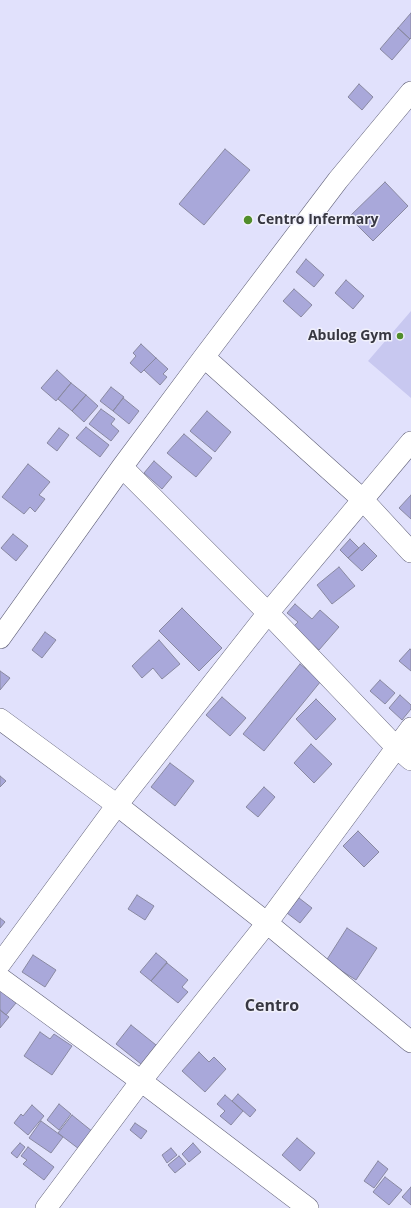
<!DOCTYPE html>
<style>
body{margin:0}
canvas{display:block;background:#e1e1fc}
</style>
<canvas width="411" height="1208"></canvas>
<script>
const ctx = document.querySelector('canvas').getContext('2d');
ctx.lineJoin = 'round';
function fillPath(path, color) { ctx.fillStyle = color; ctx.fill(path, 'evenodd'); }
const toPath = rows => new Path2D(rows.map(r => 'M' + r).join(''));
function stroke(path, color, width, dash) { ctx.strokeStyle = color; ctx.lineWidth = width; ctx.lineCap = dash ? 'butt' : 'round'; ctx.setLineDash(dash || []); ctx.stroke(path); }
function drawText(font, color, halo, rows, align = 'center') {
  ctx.font = font + ' "Open Sans",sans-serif'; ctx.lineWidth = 3; ctx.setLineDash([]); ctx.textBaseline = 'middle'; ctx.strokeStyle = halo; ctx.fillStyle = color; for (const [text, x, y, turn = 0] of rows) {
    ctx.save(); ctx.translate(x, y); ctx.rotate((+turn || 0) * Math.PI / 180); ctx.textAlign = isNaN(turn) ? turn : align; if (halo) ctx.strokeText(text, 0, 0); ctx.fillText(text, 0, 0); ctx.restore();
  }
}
fillPath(toPath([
 [411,311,411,398,368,361]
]), '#c8c8f0');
const building = toPath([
 [411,13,411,38,410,39,398,28,411,13],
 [398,28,410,39,392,60,380,49,398,28],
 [359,84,373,97,362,110,348,97,359,84],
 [225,149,250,170,204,225,179,204,225,149],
 [385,182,408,206,373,241,349,217,385,182],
 [306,259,324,275,314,287,296,272,306,259],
 [346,280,364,296,353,309,335,293,346,280],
 [294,289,312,305,301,317,283,301,294,289],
 [141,344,156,358,141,373,130,363,136,356,133,353,141,344],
 [156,358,168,369,163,374,167,377,160,385,144,370,156,358],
 [57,370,71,383,56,401,41,388,57,370],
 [71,383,86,395,72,411,58,399,71,383],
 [111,387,124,397,113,411,100,401,111,387],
 [86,395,98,406,84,422,72,411,86,395],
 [123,398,139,411,129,424,113,411,123,398],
 [101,409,115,419,111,424,119,431,111,441,89,424,101,409],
 [207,411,231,432,215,452,190,431,207,411],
 [86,427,109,445,100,457,76,438,86,427],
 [59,428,69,435,57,451,47,443,59,428],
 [184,434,212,458,196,477,167,453,184,434],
 [154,461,172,477,162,489,144,473,154,461],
 [28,464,50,482,39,495,45,499,35,512,30,507,24,514,2,497,28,464],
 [411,495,411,519,399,508,411,495],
 [13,534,28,546,16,561,1,548,13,534],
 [350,539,359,548,348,558,340,550,350,539],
 [364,543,377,556,362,571,348,558,364,543],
 [339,567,355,586,332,604,317,585,339,567],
 [295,604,312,619,320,610,339,627,319,650,293,627,298,622,287,613,295,604],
 [182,608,222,648,199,671,159,631,182,608],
 [45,632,56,640,42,658,32,650,45,632],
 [159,640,180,664,162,679,153,668,142,678,132,666,159,640],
 [410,649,411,650,411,671,399,661,410,649],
 [300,664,321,681,264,751,243,734,300,664],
 [0,671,10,678,0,690,0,671],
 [380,680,395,693,385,704,370,691,380,680],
 [400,695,411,705,411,709,402,720,389,708,400,695],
 [222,697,246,718,230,736,206,715,222,697],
 [316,699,336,719,316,740,296,719,316,699],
 [311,744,332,764,314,783,294,763,311,744],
 [170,763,194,781,175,806,151,787,170,763],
 [0,776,6,781,0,787,0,776],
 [264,787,275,797,258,817,246,807,264,787],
 [358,831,379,852,364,867,343,846,358,831],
 [137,895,154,906,145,920,128,909,137,895],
 [299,898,312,908,300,923,287,913,299,898],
 [0,918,5,922,0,928,0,918],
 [347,928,377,948,356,980,326,961,347,928],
 [156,953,167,962,151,981,140,972,156,953],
 [33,955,56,970,45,987,22,972,33,955],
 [167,963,188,980,182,987,188,992,178,1003,151,981,167,963],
 [0,990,16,1003,6,1015,0,1010,0,990],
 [0,1010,9,1017,0,1028,0,1010],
 [131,1025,156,1045,141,1064,116,1044,131,1025],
 [40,1032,50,1039,54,1034,72,1046,52,1075,24,1056,40,1032],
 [199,1052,209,1062,214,1057,226,1069,205,1092,182,1071,199,1052],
 [238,1094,256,1110,250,1117,232,1101,238,1094],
 [225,1095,243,1111,231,1125,220,1116,225,1111,217,1104,225,1095],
 [59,1104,71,1114,59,1130,47,1120,59,1104],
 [32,1105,44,1116,28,1135,14,1123,21,1114,23,1116,32,1105],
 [72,1115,93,1132,79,1149,58,1133,72,1115],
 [41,1121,63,1137,51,1153,29,1138,41,1121],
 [135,1123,147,1131,141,1139,130,1130,135,1123],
 [297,1138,315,1153,300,1171,282,1155,297,1138],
 [20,1143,25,1147,17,1158,11,1153,20,1143],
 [193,1143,201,1152,189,1162,182,1154,193,1143],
 [28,1147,54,1167,44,1180,23,1164,27,1160,21,1156,28,1147],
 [171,1148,177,1155,167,1163,162,1155,171,1148],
 [179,1156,186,1164,175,1173,168,1165,179,1156],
 [378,1161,388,1169,374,1188,364,1181,378,1161],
 [385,1177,402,1190,389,1205,373,1192,385,1177],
 [411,1187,411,1205,402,1197,411,1187]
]);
fillPath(building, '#a9a8da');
stroke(building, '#8989a1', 1);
const minor = toPath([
 [204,357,362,499,411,552],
 [122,467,268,613,396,747,411,760],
 [0,638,122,467,204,357,338,180,411,92],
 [0,719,117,805,267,923,411,1042],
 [0,964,117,805,268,613,411,442],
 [0,978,141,1081,308,1208],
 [46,1208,141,1081,267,923,411,728]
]);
stroke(minor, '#626279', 22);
stroke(minor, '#fff', 21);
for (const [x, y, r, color] of [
 [248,220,5,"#518d2b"],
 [400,336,4,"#518d2b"]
]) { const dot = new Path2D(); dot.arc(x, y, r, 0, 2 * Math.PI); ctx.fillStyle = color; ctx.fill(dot); stroke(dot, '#f0f0fb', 1.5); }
drawText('bold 14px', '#383842', '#f0f0fb', [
 ["Centro Infermary",257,220],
 ["Abulog Gym",392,336,"right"]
], 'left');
drawText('bold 16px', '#383842', '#f0f0fb', [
 ["Centro",272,1006]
]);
</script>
